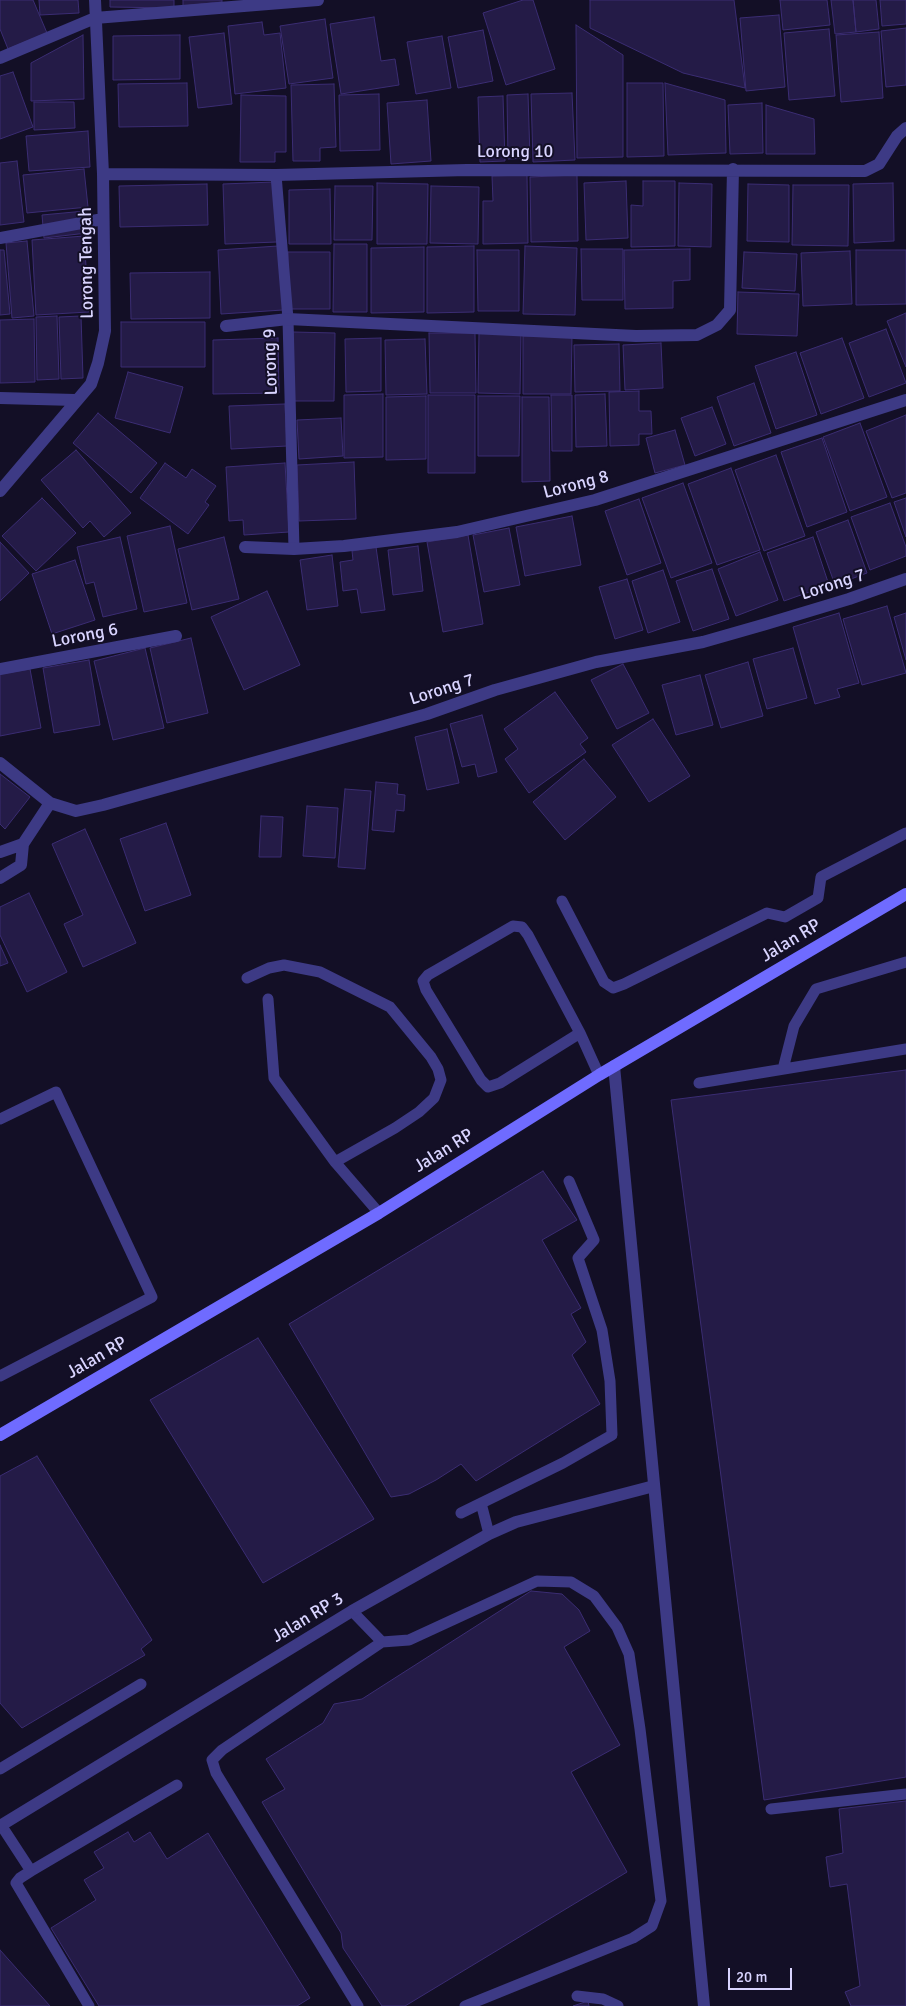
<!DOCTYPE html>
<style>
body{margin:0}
#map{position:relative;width:906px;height:2006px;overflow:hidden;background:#130f26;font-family:Signika,sans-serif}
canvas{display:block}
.scale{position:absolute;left:728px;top:1968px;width:64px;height:22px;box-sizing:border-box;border:2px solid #d9d4ff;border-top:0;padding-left:6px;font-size:15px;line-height:18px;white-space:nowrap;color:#d9d4ff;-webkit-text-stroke:4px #130f26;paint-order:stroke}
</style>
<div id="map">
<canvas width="906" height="2006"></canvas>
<div class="scale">20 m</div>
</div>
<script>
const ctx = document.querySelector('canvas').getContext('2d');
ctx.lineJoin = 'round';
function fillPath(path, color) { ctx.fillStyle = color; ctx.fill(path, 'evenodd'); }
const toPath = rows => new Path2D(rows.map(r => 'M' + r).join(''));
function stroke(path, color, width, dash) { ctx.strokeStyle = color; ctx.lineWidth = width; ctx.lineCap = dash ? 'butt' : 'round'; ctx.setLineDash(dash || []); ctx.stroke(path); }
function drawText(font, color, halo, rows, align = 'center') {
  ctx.font = font + ' Signika,sans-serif'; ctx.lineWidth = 4; ctx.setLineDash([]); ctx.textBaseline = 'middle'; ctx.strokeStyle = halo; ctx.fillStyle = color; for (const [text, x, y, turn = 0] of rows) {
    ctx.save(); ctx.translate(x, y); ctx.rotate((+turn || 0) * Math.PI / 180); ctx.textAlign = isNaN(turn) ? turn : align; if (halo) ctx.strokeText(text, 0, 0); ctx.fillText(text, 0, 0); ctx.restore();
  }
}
const building = toPath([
 [0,0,33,0,47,33,8,49,0,29,0,0],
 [39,0,78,0,79,13,40,15,39,0],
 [110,0,174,0,174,8,110,7,110,0],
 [183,0,222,0,222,2,183,6,183,0],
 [523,0,533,0,555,69,506,85,483,13,523,0],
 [590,0,734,0,745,88,683,73,590,28,590,0],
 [780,0,827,0,830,25,783,30,780,0],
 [831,0,853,0,856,32,835,34,831,0],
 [853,0,876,0,879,29,856,32,853,0],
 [880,0,906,0,906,24,882,26,880,0],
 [779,15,785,87,746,91,740,18,779,15],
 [374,17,381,61,395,59,399,85,341,94,330,24,374,17],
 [325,19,333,78,289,84,280,26,325,19],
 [262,22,264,35,280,33,286,88,235,94,228,26,262,22],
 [576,25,623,55,623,157,577,158,576,25],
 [906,28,906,85,886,87,881,31,906,28],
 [829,29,835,96,789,100,784,33,829,29],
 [483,30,493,81,458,88,448,37,483,30],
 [879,32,883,98,841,102,836,35,879,32],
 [224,33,232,104,198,108,189,37,224,33],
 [83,35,84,99,31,101,31,63,83,35],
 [180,35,180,79,113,80,113,36,180,35],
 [442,36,451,88,416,94,407,42,442,36],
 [13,72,33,127,0,139,0,76,13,72],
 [187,83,188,126,119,127,118,84,187,83],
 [627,83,663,83,664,156,627,157,627,83],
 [665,83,725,100,726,153,668,155,665,83],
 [334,84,336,147,320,148,320,161,293,161,291,85,334,84],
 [572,93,575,160,533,162,531,94,572,93],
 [379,94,380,150,340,151,339,95,379,94],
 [528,94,530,158,508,159,507,95,528,94],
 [241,95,286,96,286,152,275,152,275,162,240,162,241,95],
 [503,96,505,161,480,162,478,97,503,96],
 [427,100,431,161,391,164,387,103,427,100],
 [34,102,74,102,75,128,34,130,34,102],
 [762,103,763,153,730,154,728,105,762,103],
 [766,105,814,119,815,154,766,154,766,105],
 [88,131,90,167,29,171,26,136,88,131],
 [17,161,24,222,0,225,0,163,17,161],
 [84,169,88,207,27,213,23,175,84,169],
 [527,175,528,243,483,244,483,201,493,201,492,176,527,175],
 [577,175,578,241,531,242,530,177,577,175],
 [626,181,628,238,586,240,584,183,626,181],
 [643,181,675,181,675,246,631,247,631,205,643,206,643,181],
 [274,182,277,242,225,244,223,184,274,182],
 [377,183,428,184,427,244,377,244,377,183],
 [679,183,712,184,711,247,678,246,679,183],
 [893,183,894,241,854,243,853,184,893,183],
 [207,184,208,225,120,227,119,186,207,184],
 [748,184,789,185,789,242,747,241,748,184],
 [793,185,849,185,848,246,792,245,793,185],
 [335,186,373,186,372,240,334,240,335,186],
 [431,186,479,187,478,244,430,243,431,186],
 [330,189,331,244,289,244,289,190,330,189],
 [85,211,87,233,44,238,42,215,85,211],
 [84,236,89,312,36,315,32,240,84,236],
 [27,241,34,316,12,318,6,243,27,241],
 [334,244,367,244,367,312,333,312,334,244],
 [278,246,283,310,221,314,218,250,278,246],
 [474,246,474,312,427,313,427,247,474,246],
 [525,246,577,248,575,315,523,314,525,246],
 [424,247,424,312,371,313,371,248,424,247],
 [581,249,623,249,623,300,582,300,581,249],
 [690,249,690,280,673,281,673,308,625,309,624,250,690,249],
 [0,250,4,250,10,314,0,315,0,250],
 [477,250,519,250,519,311,478,311,477,250],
 [856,250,906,250,906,304,856,305,856,250],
 [850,251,852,304,803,306,801,253,850,251],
 [288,252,330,252,330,309,287,309,288,252],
 [744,252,797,254,795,291,742,288,744,252],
 [210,272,210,318,131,319,130,273,210,272],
 [738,292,799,294,797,336,737,334,738,292],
 [906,313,906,367,887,321,906,313],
 [57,316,59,379,37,380,36,317,57,316],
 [81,316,83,378,61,379,59,317,81,316],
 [34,319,35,382,0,383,0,320,34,319],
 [121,322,205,322,205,367,121,367,121,322],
 [886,329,906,383,869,397,849,343,886,329],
 [293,332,335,333,334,401,291,401,293,332],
 [429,333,475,333,476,393,430,393,429,333],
 [479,333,521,333,520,394,478,393,479,333],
 [523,336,572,336,571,394,523,394,523,336],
 [278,338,279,393,213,394,213,340,278,338],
 [381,338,381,391,346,392,345,339,381,338],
 [842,338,864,398,821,414,800,353,842,338],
 [425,339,427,394,386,395,385,340,425,339],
 [661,343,663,388,625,390,623,345,661,343],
 [619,344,620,391,575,392,574,345,619,344],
 [796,352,817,415,776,429,755,366,796,352],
 [128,372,183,387,170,433,115,418,128,372],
 [754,383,771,433,734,446,717,397,754,383],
 [639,391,639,411,651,411,652,434,639,434,639,445,610,446,609,392,639,391],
 [383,394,383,457,344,458,344,395,383,394],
 [605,394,607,446,576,447,575,395,605,394],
 [428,395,475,395,475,473,428,473,428,395],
 [551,395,572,395,572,451,552,451,551,395],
 [426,396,426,459,386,460,386,397,426,396],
 [478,396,520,396,519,456,478,456,478,396],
 [522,397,549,397,550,481,522,482,522,397],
 [285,404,287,446,231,449,229,406,285,404],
 [712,407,726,444,695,456,681,418,712,407],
 [98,413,157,463,131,493,73,443,98,413],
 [906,415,906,493,892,498,866,431,906,415],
 [341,418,343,456,299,459,297,420,341,418],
 [860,423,887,497,850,511,823,437,860,423],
 [675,430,685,465,655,473,646,438,675,430],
 [822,438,847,512,807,527,781,452,822,438],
 [76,450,131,513,104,537,90,521,83,528,41,480,76,450],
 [776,455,805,536,764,551,735,470,776,455],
 [354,462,356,519,299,521,297,465,354,462],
 [165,463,186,478,192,469,216,486,205,502,209,505,188,534,140,498,165,463],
 [285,463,289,532,244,535,243,520,229,521,226,467,285,463],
 [731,468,760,550,717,565,688,484,731,468],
 [683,483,712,563,671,578,642,498,683,483],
 [42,498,76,533,36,571,2,536,42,498],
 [906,498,906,537,894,502,906,498],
 [639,499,661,563,627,575,605,511,639,499],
 [890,503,906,547,906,556,870,570,851,517,890,503],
 [572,516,581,565,525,576,516,527,572,516],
 [848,520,867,573,835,585,816,532,848,520],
 [170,526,187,603,144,612,127,536,170,526],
 [509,528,520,585,484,592,473,535,509,528],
 [468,535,483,624,443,632,427,542,468,535],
 [120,537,137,609,103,617,94,582,86,584,77,547,120,537],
 [224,537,239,599,192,610,178,549,224,537],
 [813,537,829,585,784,601,767,553,813,537],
 [0,542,29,573,0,601,0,542],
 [418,546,423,591,393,595,388,550,418,546],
 [376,547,385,610,361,613,357,589,343,591,340,562,353,560,352,551,376,547],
 [760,552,778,600,736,616,718,569,760,552],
 [332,555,338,606,307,610,300,560,332,555],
 [75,560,95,620,52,634,32,574,75,560],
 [712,569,729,619,693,631,676,581,712,569],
 [663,570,680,622,648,633,632,581,663,570],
 [627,579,643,630,615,639,599,587,627,579],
 [267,591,300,665,244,690,211,617,267,591],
 [887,606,906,673,862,685,843,619,887,606],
 [839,613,859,683,837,689,840,697,815,704,793,627,839,613],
 [906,613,906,660,894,617,906,613],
 [191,638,208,713,167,723,150,648,191,638],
 [145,648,164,728,113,740,94,661,145,648],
 [793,648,807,698,767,709,753,659,793,648],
 [89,660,100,725,54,733,43,668,89,660],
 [748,662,763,716,721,728,705,675,748,662],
 [623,664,649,713,617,729,591,680,623,664],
 [30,669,41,728,0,736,0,674,30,669],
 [700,675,713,725,676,735,662,685,700,675],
 [555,692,588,738,580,744,586,752,529,793,505,759,518,749,504,729,555,692],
 [482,715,497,772,478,777,475,764,462,767,450,724,482,715],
 [653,719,690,776,649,802,612,745,653,719],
 [447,729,459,783,427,790,415,737,447,729],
 [584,759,616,797,565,840,533,802,584,759],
 [0,774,30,797,5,829,0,824,0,774],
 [376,782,398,784,397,794,405,795,404,811,396,810,394,832,372,830,376,782],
 [345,789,371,791,365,869,338,867,345,789],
 [307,806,338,808,335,858,303,856,307,806],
 [261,816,283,817,281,857,259,857,261,816],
 [166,823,191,895,145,911,120,839,166,823],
 [85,829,136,943,83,967,64,924,83,915,52,844,85,829],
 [29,893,67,972,27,992,0,935,0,907,29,893],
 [0,945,8,963,0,966,0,945],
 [906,1070,906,1777,764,1800,671,1100,906,1070],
 [543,1171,577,1220,542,1240,581,1308,571,1314,586,1342,572,1355,600,1404,476,1481,461,1464,436,1480,409,1494,391,1497,289,1324,543,1171],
 [258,1338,374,1519,263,1583,150,1400,258,1338],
 [37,1456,152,1640,141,1649,145,1655,22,1728,0,1703,0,1476,37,1456],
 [531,1591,562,1594,579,1610,590,1631,564,1647,620,1745,571,1772,627,1872,405,2006,382,2006,343,1948,341,1933,262,1802,285,1789,266,1759,323,1723,334,1704,362,1699,531,1591],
 [906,1801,906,2006,851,2006,845,1992,860,1986,847,1884,830,1887,826,1857,843,1853,839,1809,906,1801],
 [128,1832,134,1842,150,1832,167,1859,208,1833,310,1998,297,2006,99,2006,51,1928,96,1900,84,1880,104,1868,94,1852,128,1832],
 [0,1950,50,2006,0,2006,0,1950],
 [588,2001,589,2006,573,2006,588,2001]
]);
fillPath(building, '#241b47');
stroke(building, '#3b2d73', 1);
stroke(toPath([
 [276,175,288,319,294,549],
 [562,901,604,982,613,988,624,984,767,913,785,917,818,898,821,877,906,833],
 [247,978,269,968,284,965,320,972,390,1007,431,1057,438,1069,441,1080,434,1098,419,1112,395,1128,335,1162],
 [268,999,274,1078,335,1162,379,1213],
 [580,1033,500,1083,488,1087,481,1080,426,990,423,981,428,975,513,926,522,927,528,935,580,1033,599,1075],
 [783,1069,794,1026,816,989,906,962],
 [699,1083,906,1049],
 [0,1119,56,1092,152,1297,0,1376],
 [481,1503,489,1534],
 [461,1513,563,1463,612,1435,610,1381,602,1330,578,1258,594,1240,569,1181],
 [352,1611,382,1642,409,1640,537,1581,571,1582,594,1596,617,1627,629,1654,640,1729,661,1901,652,1926,633,1938,465,2006],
 [0,1769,141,1684],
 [771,1809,906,1794],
 [1,1825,31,1871],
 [577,1996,603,1999,618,2006],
 [89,2006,16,1883,20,1878,31,1871,177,1785],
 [358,2006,216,1773,212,1760,222,1750,382,1642]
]), '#3d3a85', 11);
stroke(toPath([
 [0,58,95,18,318,0],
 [103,174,276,175,467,170,865,171,879,164,897,136,906,128],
 [0,238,103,219],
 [226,326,288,319,636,336,697,335,717,325,730,310,733,169],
 [0,398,75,400],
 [0,491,91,384,98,363,105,331,103,174,95,0],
 [245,547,294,549,344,546,457,532,595,500,906,400],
 [0,669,176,636],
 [0,763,50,803,76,811,103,805,427,714,495,690,596,662,703,642,766,624,849,599,906,579],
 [0,852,23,844,50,803],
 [0,878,21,865,23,844],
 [614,1066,704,2006],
 [0,1826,352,1611,489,1534,516,1522,654,1486]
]), '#3d3a85', 12);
stroke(toPath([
 [0,1435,379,1213,599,1075,906,894]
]), '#6f6bff', 12);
drawText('18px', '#d9d4ff', '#130f26', [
 ["Lorong 10",515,152],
 ["Lorong Tengah",87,263,-91],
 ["Lorong 9",271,362,-92],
 ["Lorong 8",576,485,-15],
 ["Lorong 7",833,585,-18],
 ["Lorong 6",85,636,-11],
 ["Lorong 7",442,690,-18],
 ["Jalan RP",791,941,-31],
 ["Jalan RP",444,1151,-32],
 ["Jalan RP",97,1358,-30],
 ["Jalan RP 3",308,1618,-31]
]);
</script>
